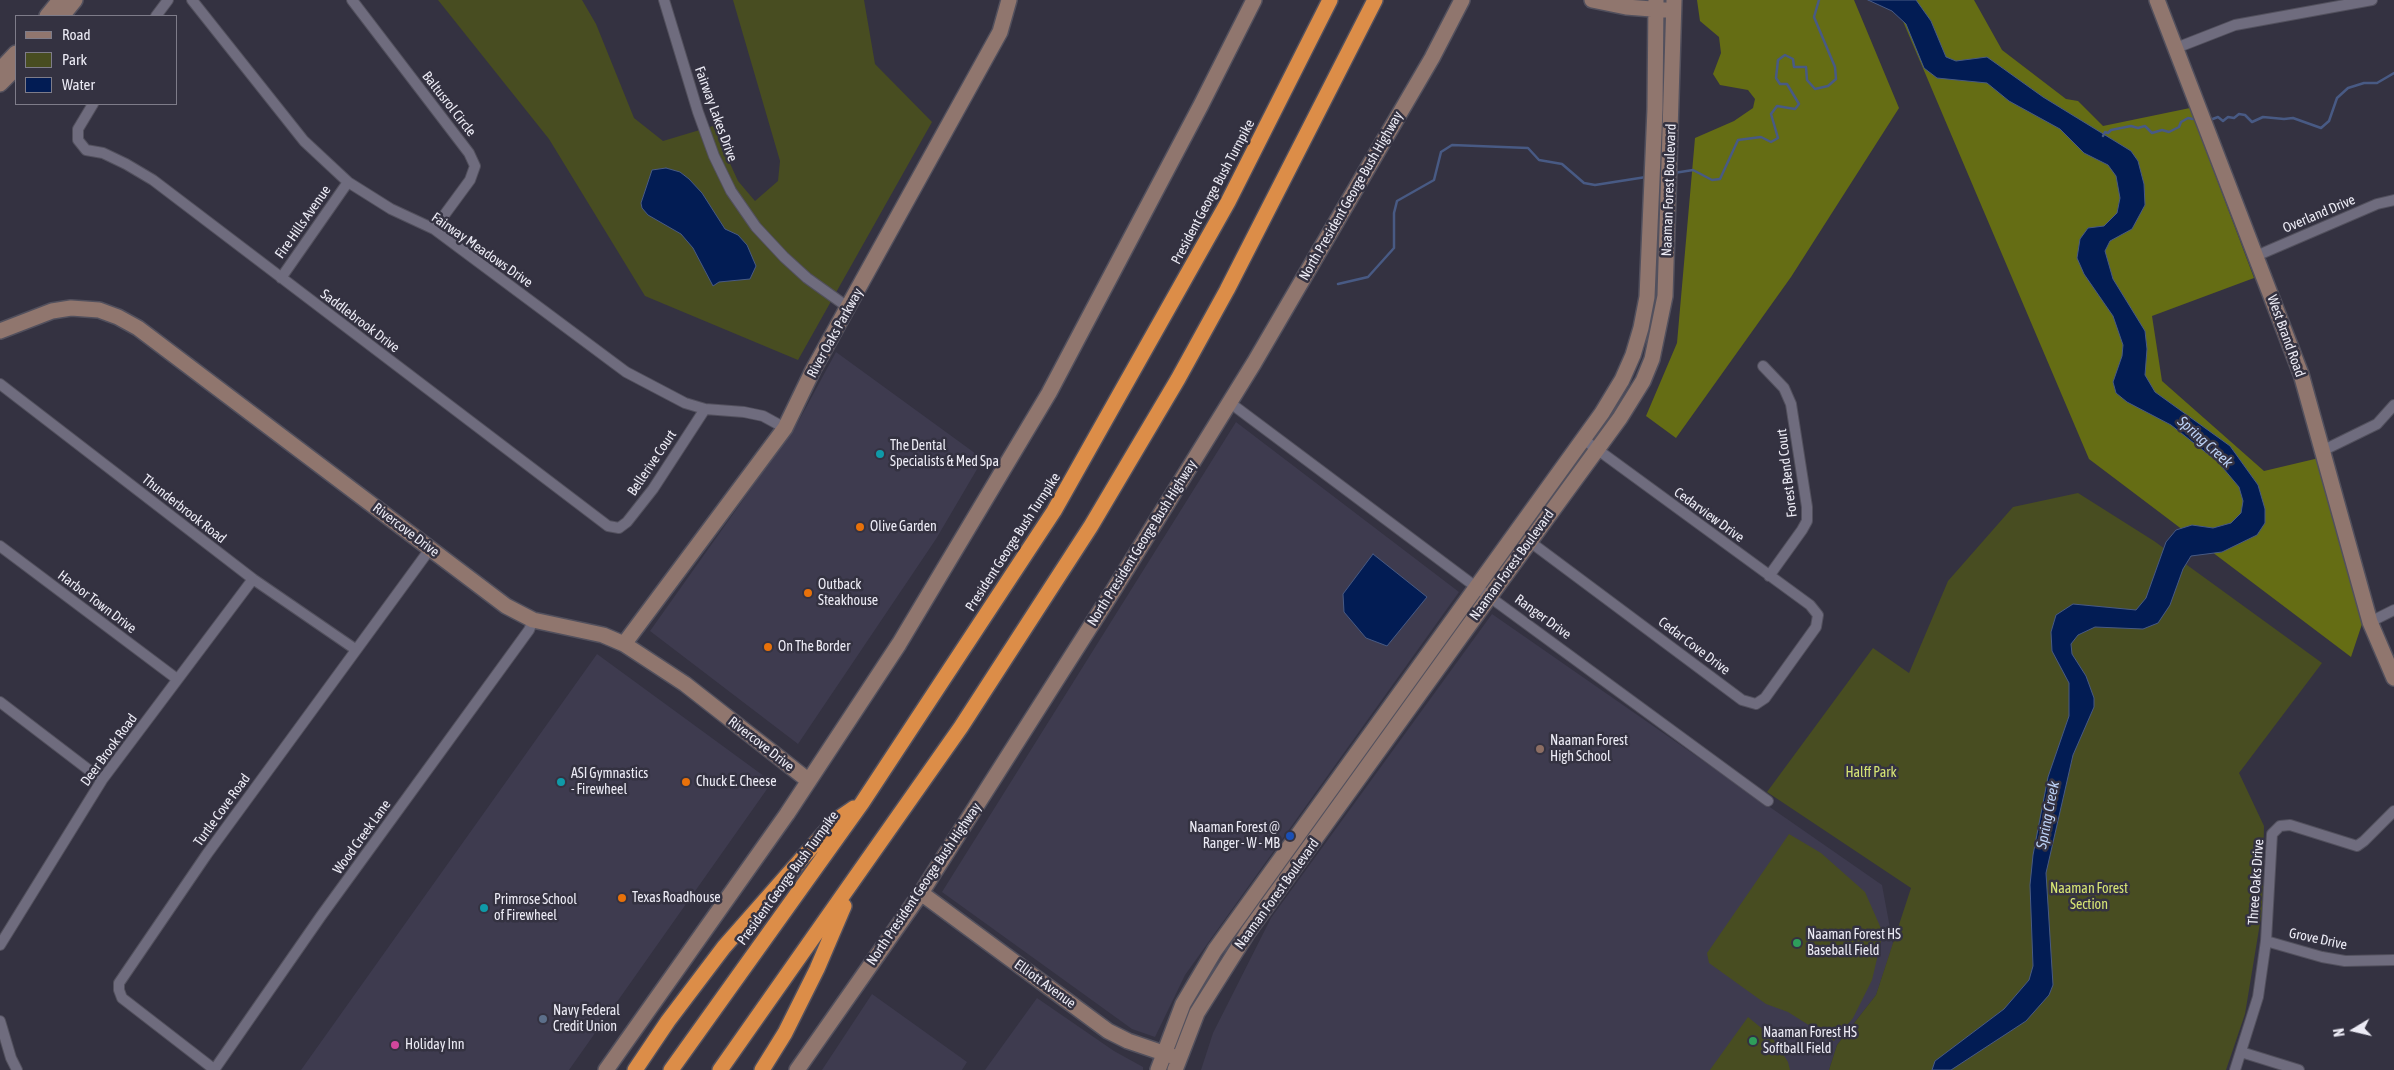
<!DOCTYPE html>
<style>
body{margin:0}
#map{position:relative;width:2394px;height:1070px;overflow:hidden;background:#343241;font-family:"Asap Condensed",sans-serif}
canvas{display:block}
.legend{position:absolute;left:15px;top:15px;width:162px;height:90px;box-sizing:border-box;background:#343241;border:1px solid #7e7c89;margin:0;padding:6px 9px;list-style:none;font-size:15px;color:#ecebf5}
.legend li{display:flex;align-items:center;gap:10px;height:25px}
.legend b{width:25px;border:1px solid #7e7c89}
.north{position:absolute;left:2329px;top:1005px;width:50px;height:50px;-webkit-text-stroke:4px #343241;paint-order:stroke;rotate:261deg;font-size:14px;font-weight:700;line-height:20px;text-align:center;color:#ecebf5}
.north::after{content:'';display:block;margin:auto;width:18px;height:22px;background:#ecebf5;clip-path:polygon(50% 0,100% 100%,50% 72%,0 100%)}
</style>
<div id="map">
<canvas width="2394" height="1070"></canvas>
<ul class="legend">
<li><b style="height:6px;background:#90766e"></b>Road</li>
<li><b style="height:14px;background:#484d21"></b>Park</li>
<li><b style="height:14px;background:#021c54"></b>Water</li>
</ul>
<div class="north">N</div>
</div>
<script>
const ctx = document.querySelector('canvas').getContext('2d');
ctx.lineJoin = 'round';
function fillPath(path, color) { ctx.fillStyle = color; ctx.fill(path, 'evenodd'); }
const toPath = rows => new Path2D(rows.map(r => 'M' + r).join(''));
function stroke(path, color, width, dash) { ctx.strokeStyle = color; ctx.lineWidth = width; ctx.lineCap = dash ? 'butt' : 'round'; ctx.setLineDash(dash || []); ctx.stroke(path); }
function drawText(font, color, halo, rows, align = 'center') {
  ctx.font = font + ' "Asap Condensed",sans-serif'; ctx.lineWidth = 5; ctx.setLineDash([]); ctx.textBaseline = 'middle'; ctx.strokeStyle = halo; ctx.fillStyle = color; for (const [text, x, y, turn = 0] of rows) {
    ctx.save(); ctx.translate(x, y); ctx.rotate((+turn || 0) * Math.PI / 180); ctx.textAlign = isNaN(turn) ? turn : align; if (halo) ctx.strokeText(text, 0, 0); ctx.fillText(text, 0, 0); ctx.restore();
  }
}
fillPath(toPath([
 [836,352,983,459,936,539,798,744,650,631,797,424],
 [1236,422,1459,592,1185,975,1155,1037,1132,1029,942,892],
 [1492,614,1882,885,1893,944,1876,995,1837,1045,1829,1070,1201,1070,1213,1033,1271,918],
 [597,654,772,782,569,1070,301,1070],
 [872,994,967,1062,962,1070,822,1070],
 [1037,998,1114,1051,1143,1067,1143,1070,985,1070]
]), '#3e3b4f');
fillPath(toPath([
 [438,0,582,0,596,24,634,118,663,141,713,126,738,181,755,201,778,181,780,161,733,0,864,0,875,64,932,122,798,360,645,296,549,139],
 [2078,493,2154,541,2322,663,2239,773,2264,826,2262,911,2245,1014,2226,1070,1829,1070,1837,1045,1876,995,1911,888,1767,792,1873,648,1909,673,1948,581,2013,507],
 [1789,834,1821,853,1865,892,1883,933,1872,980,1853,1018,1834,1041,1788,1012,1766,1004,1709,963,1707,953],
 [1748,1017,1771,1036,1788,1062,1790,1070,1710,1070]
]), '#484d21');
fillPath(toPath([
 [1697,0,1854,0,1899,108,1791,277,1676,438,1646,416,1677,343,1695,138,1734,121,1753,108,1755,99,1748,90,1720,85,1713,74,1721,53,1719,37,1700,21],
 [1894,0,1974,0,2002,50,2066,99,2078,101,2103,126,2190,108,2254,278,2152,316,2162,381,2264,471,2319,458,2362,624,2351,657,2089,459]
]), '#656d14');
const water = toPath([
 [1868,0,1916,0,1931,21,1946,57,1956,61,1987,57,2043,97,2131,151,2138,161,2144,184,2145,205,2132,229,2110,241,2105,251,2113,279,2145,331,2147,349,2145,375,2155,392,2230,446,2258,485,2265,509,2265,523,2257,535,2222,552,2191,556,2183,569,2170,605,2158,623,2143,629,2095,627,2078,635,2071,644,2072,654,2086,676,2094,698,2094,707,2073,755,2046,873,2053,985,2049,995,2026,1021,1951,1070,1932,1070,1935,1061,2004,1009,2029,980,2033,966,2030,885,2033,855,2048,777,2069,716,2069,683,2052,651,2051,632,2056,615,2073,604,2136,610,2146,598,2166,542,2176,530,2192,525,2213,528,2231,523,2241,513,2243,501,2239,487,2218,462,2171,425,2127,402,2116,393,2113,382,2122,356,2123,345,2113,316,2084,274,2077,258,2080,239,2088,228,2104,226,2117,213,2120,198,2116,176,2108,165,2084,153,2060,129,2009,101,1987,83,1937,78,1924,68,1906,24,1892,11,1868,0],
 [666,168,680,172,689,179,702,193,725,229,738,235,747,245,756,266,750,279,719,282,713,286,693,248,681,234,648,215,642,208,641,203,652,170,666,168],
 [1373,554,1427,597,1387,646,1366,638,1344,612,1343,594,1373,554]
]);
fillPath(water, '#021c54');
stroke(water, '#485a84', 1);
stroke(toPath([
 [2210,120,2218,117,2223,121,2228,117,2234,118,2239,114,2245,115,2252,122,2263,117,2284,119,2293,118,2321,128,2329,121,2337,98,2348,88,2364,83,2377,83,2394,73],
 [2103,136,2105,132,2108,133,2111,130,2131,126,2138,128,2145,126,2152,133,2162,130,2169,132,2179,127,2181,122,2188,118,2193,119],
 [1674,173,1693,170,1712,180,1720,179,1738,140,1761,137,1771,142,1778,138,1771,114,1777,106,1795,109,1799,104,1787,84,1780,84,1776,78,1778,60,1785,55,1793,59,1794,67,1806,67,1807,80,1815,89,1828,86,1836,79,1835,67,1814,17,1819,0],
 [1338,284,1368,277,1394,248,1394,213,1397,201,1434,180,1441,152,1452,145,1528,148,1539,160,1562,164,1584,183,1595,185,1646,177]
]), '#485a84', 2.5);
const street = toPath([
 [192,0,304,141,348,182,391,209,434,229,626,372,685,403,705,409,744,412,763,416,785,428],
 [352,0,469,153,475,166,470,180,434,229],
 [664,0,698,112,714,156,731,191,756,227,784,257,807,278,849,308],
 [156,16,168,0],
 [2176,48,2235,25,2372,0],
 [93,104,78,129,78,140,86,150,103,153,126,164,153,180,608,526,619,528,627,522,653,489,705,409],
 [2256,256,2377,204,2394,200],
 [281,278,348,182],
 [1763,366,1784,388,1791,404,1807,507,1807,521,1802,530,1769,576],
 [0,384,253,579,355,649],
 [1229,402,1468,581,1768,801],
 [2324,450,2377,424,2394,405],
 [1529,541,1742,700,1756,704,1765,698,1816,627,1818,615,1810,605,1583,439],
 [0,546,177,679],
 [2370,622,2394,610],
 [0,702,102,780],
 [2266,941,2322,957,2345,961,2394,960],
 [0,945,102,780,253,579],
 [0,1021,11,1058,17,1070],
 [2241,1052,2299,1070],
 [214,1070,321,916,529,630,533,620],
 [215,1070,122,998,119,990,119,983,207,854,430,549],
 [2235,1070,2258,997,2266,941,2272,834,2280,826,2290,825,2357,846,2364,841,2394,811]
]);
const secondary = toPath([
 [1592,0,1626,7,1665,10],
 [2157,0,2301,374,2370,622,2394,678],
 [47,16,60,0],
 [62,16,75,0],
 [0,70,16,53],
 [0,84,16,68],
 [0,331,52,311,71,308,99,310,118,317,138,328,506,606,533,620,603,635,624,644,685,684,809,781],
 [624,644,785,428,813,370,1000,32,1009,0],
 [921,893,1108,1031,1128,1041,1172,1056],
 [606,1070,787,814,899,644,1049,393,1201,105,1254,0],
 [797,1070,921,893,1113,591,1254,363,1432,58,1462,0],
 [1158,1070,1183,1004,1215,950,1602,413,1622,380,1633,355,1641,328,1647,297,1655,109,1656,0],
 [1175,1070,1197,1013,1248,932,1490,596,1620,418,1643,381,1652,359,1665,296,1674,0]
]);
const highway = toPath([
 [635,1070,668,1021,724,947,835,821,854,808],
 [671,1070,862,803,1054,511,1228,202,1330,0],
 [720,1070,961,727,1091,526,1178,379,1227,290,1375,0],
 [762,1070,785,1033,817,969,844,906]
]);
stroke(street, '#52505d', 12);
stroke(secondary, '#52505d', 18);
stroke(highway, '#52505d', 18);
stroke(street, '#6f6c7e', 10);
stroke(secondary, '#90766e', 15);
stroke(highway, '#dc8d48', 15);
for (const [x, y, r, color] of [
 [880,454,5,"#0f9aa8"],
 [860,527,5,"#e8710a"],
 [808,593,5,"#e8710a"],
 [768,647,5,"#e8710a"],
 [1540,749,5,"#8d6e63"],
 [561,782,5,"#0f9aa8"],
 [686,782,5,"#e8710a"],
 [1290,836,5,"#1a4fb4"],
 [622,898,5,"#e8710a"],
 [484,908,5,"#0f9aa8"],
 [1797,943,5,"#2e9e5b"],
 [543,1019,5,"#5c6f8a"],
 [1753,1041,5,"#2e9e5b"],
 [395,1045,5,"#d1479c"]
]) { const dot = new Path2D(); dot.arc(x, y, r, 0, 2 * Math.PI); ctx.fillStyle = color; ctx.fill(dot); stroke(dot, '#343241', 2); }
drawText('14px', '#ecebf5', '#343241', [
 ["Baltusrol Circle",449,104,52],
 ["Fairway Lakes Drive",716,114,70],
 ["Naaman Forest Boulevard",1669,190,-88],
 ["President George Bush Turnpike",1213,192,-62],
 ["North President George Bush Highway",1351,196,-60],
 ["Overland Drive",2319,214,-23],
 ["Fire Hills Avenue",303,222,-55],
 ["Fairway Meadows Drive",482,250,35],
 ["Saddlebrook Drive",360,321,37],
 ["River Oaks Parkway",835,333,-61],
 ["West Brand Road",2286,336,70],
 ["Bellerive Court",652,463,-56],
 ["Forest Bend Court",1787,473,-97],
 ["Thunderbrook Road",184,509,38],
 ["Cedarview Drive",1709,515,36],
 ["Rivercove Drive",406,530,37],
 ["President George Bush Turnpike",1013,542,-57],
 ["North President George Bush Highway",1142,543,-58],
 ["Naaman Forest Boulevard",1512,565,-54],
 ["Harbor Town Drive",97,602,37],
 ["Ranger Drive",1543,617,36],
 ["Cedar Cove Drive",1694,646,37],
 ["Rivercove Drive",761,744,38],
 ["Deer Brook Road",109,750,-54],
 ["Turtle Cove Road",222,810,-54],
 ["Wood Creek Lane",362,837,-54],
 ["President George Bush Turnpike",788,878,-54],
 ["Three Oaks Drive",2256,882,-86],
 ["North President George Bush Highway",924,884,-56],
 ["Naaman Forest Boulevard",1277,894,-54],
 ["Grove Drive",2318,939,12],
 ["Elliott Avenue",1045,984,36]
]);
drawText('14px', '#ecebf5', '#343241', [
 ["The Dental",890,446],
 ["Specialists & Med Spa",890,462],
 ["Olive Garden",870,527],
 ["Outback",818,585],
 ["Steakhouse",818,601],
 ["On The Border",778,647],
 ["Naaman Forest",1550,741],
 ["High School",1550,757],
 ["ASI Gymnastics",571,774],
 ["- Firewheel",571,790],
 ["Chuck E. Cheese",696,782],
 ["Naaman Forest @",1280,828,"right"],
 ["Ranger - W - MB",1280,844,"right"],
 ["Texas Roadhouse",632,898],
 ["Primrose School",494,900],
 ["of Firewheel",494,916],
 ["Naaman Forest HS",1807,935],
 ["Baseball Field",1807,951],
 ["Navy Federal",553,1011],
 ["Credit Union",553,1027],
 ["Naaman Forest HS",1763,1033],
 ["Softball Field",1763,1049],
 ["Holiday Inn",405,1045]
], 'left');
drawText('14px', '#d6e474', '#343241', [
 ["Halff Park",1871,773],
 ["Naaman Forest",2089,889],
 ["Section",2089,905]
]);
drawText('italic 15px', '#bcd1f5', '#343241', [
 ["Spring Creek",2205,442,42],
 ["Spring Creek",2048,815,-79]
]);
</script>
